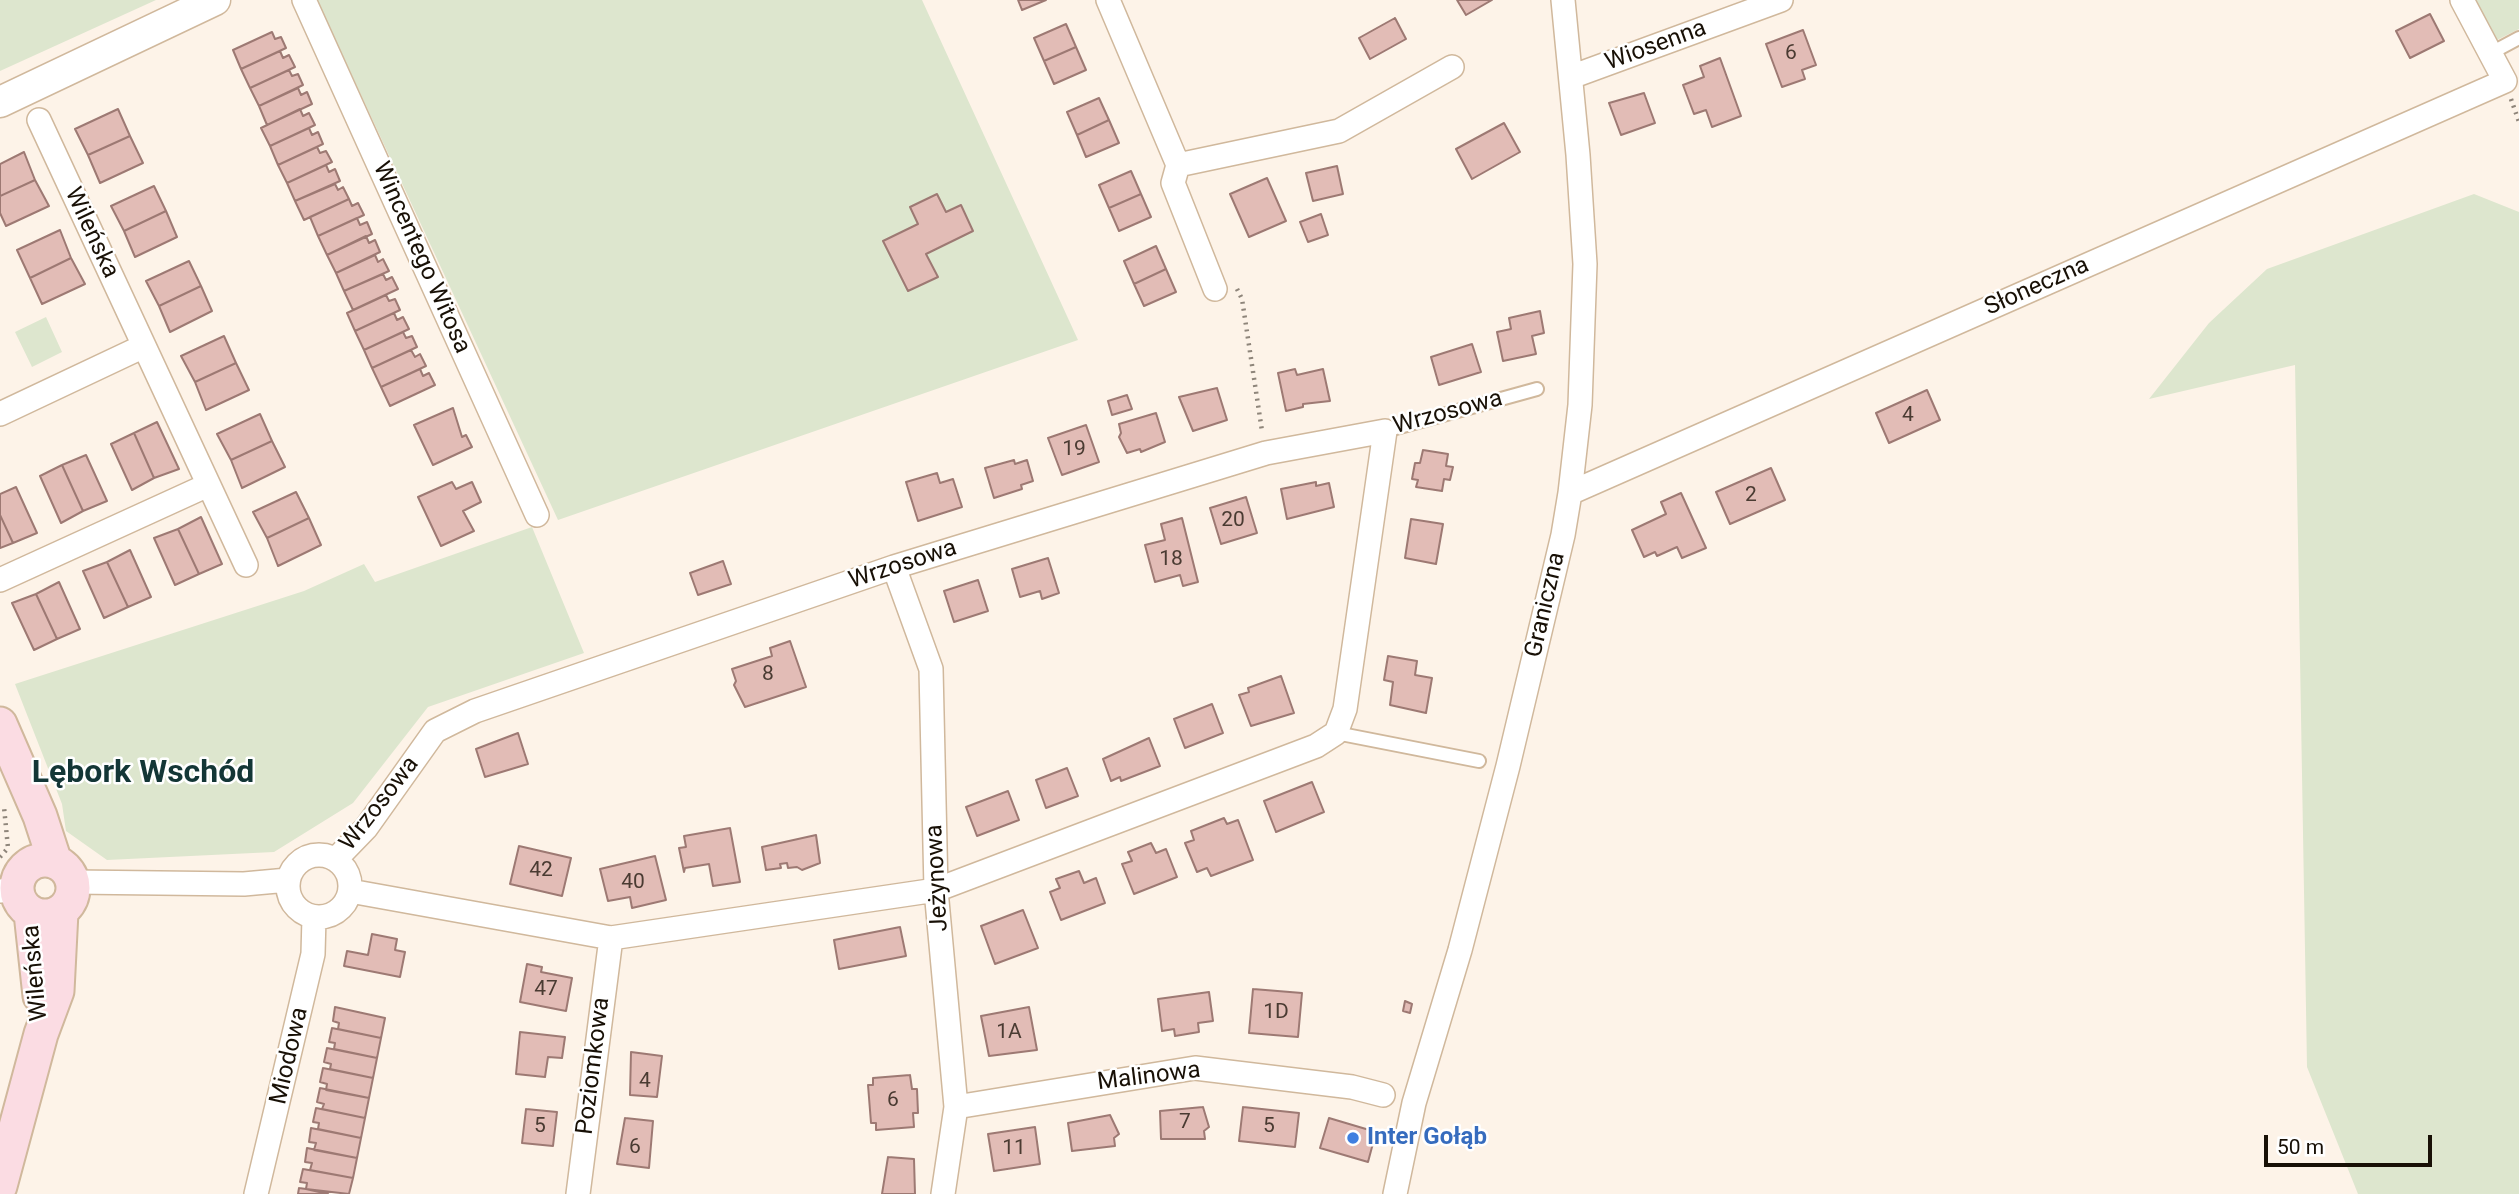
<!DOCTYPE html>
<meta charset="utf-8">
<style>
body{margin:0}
#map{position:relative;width:2519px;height:1194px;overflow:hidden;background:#fdf3e8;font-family:Roboto,sans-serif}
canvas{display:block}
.scale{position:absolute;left:2264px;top:1135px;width:168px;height:32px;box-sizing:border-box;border:4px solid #181006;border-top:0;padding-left:9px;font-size:21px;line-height:24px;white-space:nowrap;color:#181006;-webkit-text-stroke:5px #fff;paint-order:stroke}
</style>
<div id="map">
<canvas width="2519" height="1194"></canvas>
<div class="scale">50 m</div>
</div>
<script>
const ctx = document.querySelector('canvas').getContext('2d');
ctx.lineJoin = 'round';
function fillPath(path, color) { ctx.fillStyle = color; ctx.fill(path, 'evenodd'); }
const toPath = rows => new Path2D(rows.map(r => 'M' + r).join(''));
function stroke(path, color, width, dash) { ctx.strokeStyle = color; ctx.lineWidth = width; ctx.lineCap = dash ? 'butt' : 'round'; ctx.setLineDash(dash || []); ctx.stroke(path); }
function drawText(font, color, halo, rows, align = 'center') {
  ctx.font = font + ' Roboto,sans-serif'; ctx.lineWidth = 5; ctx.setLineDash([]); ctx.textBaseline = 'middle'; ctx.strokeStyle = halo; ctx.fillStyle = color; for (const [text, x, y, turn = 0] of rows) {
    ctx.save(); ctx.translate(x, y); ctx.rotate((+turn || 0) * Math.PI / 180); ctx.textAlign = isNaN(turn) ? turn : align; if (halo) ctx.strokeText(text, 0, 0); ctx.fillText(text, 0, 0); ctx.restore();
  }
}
fillPath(toPath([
 [0,0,156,0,0,71],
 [317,0,922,0,1078,340,558,520],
 [2475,0,2519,0,2519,29,2497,40],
 [2474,194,2519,212,2519,1194,2358,1194,2307,1067,2295,365,2149,399,2209,323,2267,269],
 [46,317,62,352,32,367,15,332],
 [532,527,584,653,428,707,353,803,274,852,107,860,66,831,62,804,15,684,304,591,364,564,375,582]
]), '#dde6ce');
const building = toPath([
 [1018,0,1046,0,1022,10,1018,0],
 [1457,0,1492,0,1466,15,1457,0],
 [2430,14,2444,41,2410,58,2396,31,2430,14],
 [1395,18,1406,39,1370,59,1359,38,1395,18],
 [1066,24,1076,47,1044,61,1034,38,1066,24],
 [1803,30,1816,65,1802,70,1805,79,1782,87,1766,44,1803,30],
 [272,32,275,39,281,37,286,48,241,69,233,50,272,32],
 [1076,47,1086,70,1054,84,1044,61,1076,47],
 [280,51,283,58,289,55,295,67,250,88,241,69,280,51],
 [1720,58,1741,116,1712,127,1706,110,1694,114,1683,85,1704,77,1700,66,1720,58],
 [289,70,292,76,298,74,303,85,259,106,250,88,289,70],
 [298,88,301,95,307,92,312,104,267,125,259,106,298,88],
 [1644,93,1655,123,1621,135,1609,103,1644,93],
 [1099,98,1109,120,1077,135,1067,112,1099,98],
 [118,109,130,136,88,155,75,129,118,109],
 [300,109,303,116,309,113,315,125,270,146,261,128,300,109],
 [1109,120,1119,143,1086,157,1077,135,1109,120],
 [1504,123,1520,152,1472,179,1456,149,1504,123],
 [309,128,312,135,318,132,323,144,278,165,270,146,309,128],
 [130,136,143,163,100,183,88,155,130,136],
 [317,147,320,153,326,151,332,162,287,183,278,165,317,147],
 [24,152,35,180,0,196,0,164,24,152],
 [326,165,329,172,335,169,340,181,295,201,287,183,326,165],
 [1337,166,1343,194,1313,201,1306,173,1337,166],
 [1131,171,1141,194,1109,208,1099,185,1131,171],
 [1267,178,1286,221,1249,237,1230,194,1267,178],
 [35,180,49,206,6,226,0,213,0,196,35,180],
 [335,184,338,190,343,187,349,199,304,220,295,201,335,184],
 [154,186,166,211,124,231,111,206,154,186],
 [937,194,946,212,961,205,973,231,926,254,938,277,908,291,883,241,918,224,910,207,937,194],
 [1141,194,1151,217,1119,231,1109,208,1141,194],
 [349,199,352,206,358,203,364,215,318,236,310,217,349,199],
 [166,211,177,237,135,257,124,231,166,211],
 [1321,214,1328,235,1308,242,1300,222,1321,214],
 [357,218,360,225,367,222,372,234,327,255,318,236,357,218],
 [60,230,71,258,30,278,17,250,60,230],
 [366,236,369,243,375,240,380,252,336,273,327,255,366,236],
 [1156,246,1166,269,1134,284,1124,261,1156,246],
 [375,255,378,262,383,259,389,271,344,291,336,273,375,255],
 [71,258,85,284,42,304,30,278,71,258],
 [189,261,201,286,159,306,146,281,189,261],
 [1166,269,1176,292,1144,306,1134,284,1166,269],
 [383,274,386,280,392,277,398,289,353,310,344,291,383,274],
 [201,286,212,311,170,332,159,306,201,286],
 [386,295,389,301,395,299,400,310,355,331,347,313,386,295],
 [1540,311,1544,333,1532,336,1536,354,1503,361,1497,332,1511,329,1509,318,1540,311],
 [394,313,397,320,403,317,409,329,364,350,355,331,394,313],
 [403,332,406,338,412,336,417,347,372,368,364,350,403,332],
 [224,336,236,363,195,382,181,356,224,336],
 [1472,344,1481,372,1439,385,1431,357,1472,344],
 [411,350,415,357,420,354,426,366,381,387,372,368,411,350],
 [236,363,249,390,206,410,195,382,236,363],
 [420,369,423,376,429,373,435,385,390,406,381,387,420,369],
 [1295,369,1297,375,1323,369,1330,401,1303,404,1303,407,1286,411,1278,373,1295,369],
 [1217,388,1227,420,1193,431,1179,397,1217,388],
 [1927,390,1940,420,1889,443,1876,413,1927,390],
 [1127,395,1132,409,1112,415,1108,401,1127,395],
 [453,408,462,437,466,435,472,447,433,465,414,425,453,408],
 [1156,413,1165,442,1141,452,1140,449,1127,453,1119,437,1121,433,1119,424,1156,413],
 [260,414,272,441,231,460,217,434,260,414],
 [157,422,179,469,154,478,134,433,157,422],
 [1086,425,1099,462,1062,475,1048,438,1086,425],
 [134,433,154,478,132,490,111,444,134,433],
 [272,441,285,467,242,488,231,460,272,441],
 [1423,450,1448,454,1446,466,1453,467,1450,480,1444,479,1442,491,1416,487,1418,480,1412,479,1415,463,1420,463,1423,450],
 [86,455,107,501,83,511,62,465,86,455],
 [1014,460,1015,464,1027,460,1033,481,1021,485,1022,489,994,498,985,468,1014,460],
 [62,465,83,511,61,523,40,476,62,465],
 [1771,468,1785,500,1730,524,1716,492,1771,468],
 [937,473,940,483,953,479,962,507,918,521,906,482,937,473],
 [452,482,456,489,472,482,481,502,463,511,474,531,441,546,418,497,452,482],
 [1316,482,1316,486,1329,483,1334,507,1287,519,1281,489,1316,482],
 [16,487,37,533,13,543,0,515,0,494,16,487],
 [296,492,309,518,267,538,253,512,296,492],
 [1681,493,1706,548,1682,558,1677,547,1657,556,1655,552,1644,557,1632,530,1666,514,1661,502,1681,493],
 [1246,497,1257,533,1221,544,1210,508,1246,497],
 [0,515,13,543,0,548,0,515],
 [201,517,222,564,199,574,178,529,201,517],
 [309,518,321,545,278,566,267,538,309,518],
 [1182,518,1198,582,1183,586,1180,575,1155,582,1145,545,1165,540,1161,524,1182,518],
 [1411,519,1443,524,1436,564,1405,558,1411,519],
 [178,529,199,574,175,585,154,538,178,529],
 [130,550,151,597,128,607,107,562,130,550],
 [1048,558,1059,593,1042,599,1040,591,1020,597,1012,569,1048,558],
 [723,561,731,584,698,595,690,573,723,561],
 [107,562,128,607,104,618,83,571,107,562],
 [978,580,988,611,954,622,944,591,978,580],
 [59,582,80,629,57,639,36,594,59,582],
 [36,594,57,639,34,650,12,603,36,594],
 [790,641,806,687,745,707,734,685,736,681,732,669,772,656,770,648,790,641],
 [1388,656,1417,661,1415,675,1432,678,1426,713,1390,705,1393,682,1384,680,1388,656],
 [1281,676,1294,713,1251,726,1239,695,1249,692,1248,688,1281,676],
 [1212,704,1223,733,1185,748,1174,719,1212,704],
 [518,733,528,764,485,777,476,749,518,733],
 [1149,738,1160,766,1121,781,1120,777,1111,781,1103,759,1149,738],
 [1067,768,1078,796,1046,808,1036,780,1067,768],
 [1312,782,1324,812,1276,832,1264,801,1312,782],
 [1008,791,1019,820,977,836,966,807,1008,791],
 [1224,818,1227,824,1238,820,1253,860,1211,876,1207,868,1197,872,1185,843,1194,840,1191,831,1224,818],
 [730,828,740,882,713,886,709,864,685,868,684,872,679,848,686,847,684,836,730,828],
 [816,835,820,863,802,870,797,867,788,868,787,863,780,864,781,868,766,870,762,847,816,835],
 [1151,843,1156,853,1166,849,1177,877,1134,894,1122,864,1132,861,1128,852,1151,843],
 [519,846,571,858,562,896,510,884,519,846],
 [655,856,666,900,632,908,630,897,608,901,600,869,655,856],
 [1079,871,1084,883,1096,878,1105,903,1061,920,1050,892,1060,888,1056,879,1079,871],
 [1023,910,1038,948,995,964,981,926,1023,910],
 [900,927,906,956,839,969,834,940,900,927],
 [372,934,397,939,395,950,405,952,400,977,344,966,347,951,368,955,372,934],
 [527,964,542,967,541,972,572,978,566,1011,520,1002,527,964],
 [1253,989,1302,993,1298,1037,1249,1033,1253,989],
 [1209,992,1213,1021,1198,1023,1199,1032,1175,1036,1174,1029,1162,1031,1158,999,1209,992],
 [1405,1001,1412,1004,1410,1013,1403,1011,1405,1001],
 [335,1007,385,1018,381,1038,338,1029,339,1023,333,1021,335,1007],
 [1029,1007,1037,1050,989,1056,981,1016,1029,1007],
 [332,1028,381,1038,377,1058,334,1049,335,1043,329,1042,332,1028],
 [520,1032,565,1037,562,1058,548,1057,545,1077,516,1074,520,1032],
 [327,1048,377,1058,373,1078,330,1069,331,1064,324,1062,327,1048],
 [631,1052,662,1056,657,1097,630,1095,631,1052],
 [323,1068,373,1078,369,1098,326,1090,327,1084,320,1082,323,1068],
 [910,1075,912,1089,917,1089,918,1113,913,1113,914,1127,876,1130,876,1123,871,1123,868,1085,873,1085,873,1078,910,1075],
 [320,1088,369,1098,365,1118,322,1109,324,1104,317,1102,320,1088],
 [1203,1107,1209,1127,1204,1131,1205,1139,1161,1139,1160,1111,1203,1107],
 [1243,1107,1299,1113,1295,1147,1239,1141,1243,1107],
 [316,1108,365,1118,361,1138,318,1129,319,1123,313,1122,316,1108],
 [526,1109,557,1112,553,1146,522,1143,526,1109],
 [1110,1115,1119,1134,1114,1138,1115,1146,1072,1151,1068,1123,1110,1115],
 [625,1118,653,1121,649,1168,617,1164,625,1118],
 [1329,1118,1376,1132,1368,1162,1320,1148,1329,1118],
 [1035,1127,1040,1164,994,1171,988,1134,1035,1127],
 [311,1128,361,1138,357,1158,314,1150,316,1143,309,1142,311,1128],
 [307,1148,357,1158,353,1178,310,1170,312,1163,305,1162,307,1148],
 [888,1157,914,1159,915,1194,882,1194,888,1157],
 [303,1169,353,1178,349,1194,306,1189,307,1183,300,1182,303,1169],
 [299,1188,306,1189,328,1194,298,1194,299,1188]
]);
fillPath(building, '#e2bcb6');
stroke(building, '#9d7973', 2);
const service = toPath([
 [2491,53,2519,38],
 [1385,431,1537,389],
 [1336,733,1479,761]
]);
const minor = toPath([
 [304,0,537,515],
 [1108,0,1178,165,1173,183,1215,289],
 [1571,77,1781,0],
 [39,120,246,565],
 [1178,165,1339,131,1452,67],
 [0,414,144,346],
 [1570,493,2505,81,2462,0],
 [894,567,931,669,936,890,956,1107,943,1194],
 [0,580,208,485],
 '288 886a31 31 0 1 1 62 0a31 31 0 1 1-62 0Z',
 [336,859,366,828,435,731,475,711,894,567,1266,453,1385,431,1345,709,1336,733,1316,746,936,890,611,938,350,891],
 [73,882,244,884,288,880],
 [0,891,17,889],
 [956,1107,1195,1068,1352,1087,1383,1095],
 [256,1194,313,954,314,917],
 [578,1194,611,938],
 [1395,1194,1414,1103,1460,950,1508,766,1563,535,1570,493,1580,405,1585,264,1578,155,1563,0]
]);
const tertiary = toPath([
 [0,102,215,0]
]);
const secondary = toPath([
 [0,724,40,816,55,862],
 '17 888a28 28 0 1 1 56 0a28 28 0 1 1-56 0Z',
 [31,913,40,996],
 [0,1186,41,1034,57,991,61,912]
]);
stroke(service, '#d0b89c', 16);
stroke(minor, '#d0b89c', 26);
stroke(tertiary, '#d0b89c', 33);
stroke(secondary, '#d0b89c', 37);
stroke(toPath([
 [2511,99,2519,122],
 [1237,289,1242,299,1262,431],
 [0,857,8,848,4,807]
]), '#8e857a', 4.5, [2, 5]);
stroke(service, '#fff', 12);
stroke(minor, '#fff', 23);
stroke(tertiary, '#fff', 30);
stroke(secondary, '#fbdce3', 33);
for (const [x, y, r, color] of [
 [1353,1138,7,"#3f7fe0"]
]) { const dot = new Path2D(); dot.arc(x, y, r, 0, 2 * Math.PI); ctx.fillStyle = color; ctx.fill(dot); stroke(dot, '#fff', 2.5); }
drawText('21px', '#4a3b32', null, [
 ["6",1791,54],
 ["4",1908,416],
 ["19",1074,450],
 ["2",1751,496],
 ["20",1233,521],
 ["18",1171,560],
 ["8",768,675],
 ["42",541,871],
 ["40",633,883],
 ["47",546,990],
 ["1D",1276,1013],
 ["1A",1009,1033],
 ["4",645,1082],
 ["6",893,1101],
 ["7",1185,1123],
 ["5",540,1127],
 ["5",1269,1127],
 ["6",635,1148],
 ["11",1014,1149]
]);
drawText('24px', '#181006', '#fff', [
 ["Wiosenna",1656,46,-20],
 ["Wileńska",91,233,65],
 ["Wincentego Witosa",421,258,66],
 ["Słoneczna",2037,287,-24],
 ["Wrzosowa",1448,413,-15],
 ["Wrzosowa",903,565,-18],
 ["Graniczna",1546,605,-77],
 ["Wrzosowa",380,804,-52],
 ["Jeżynowa",938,878,-93],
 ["Wileńska",36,973,-95],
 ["Miodowa",290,1056,-77],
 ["Poziomkowa",594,1066,-83],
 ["Malinowa",1149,1077,-7]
]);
drawText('bold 24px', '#366cbe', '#fff', [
 ["Inter Gołąb",1367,1138]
], 'left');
drawText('bold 32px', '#133636', '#fff', [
 ["Lębork Wschód",143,774]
]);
</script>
